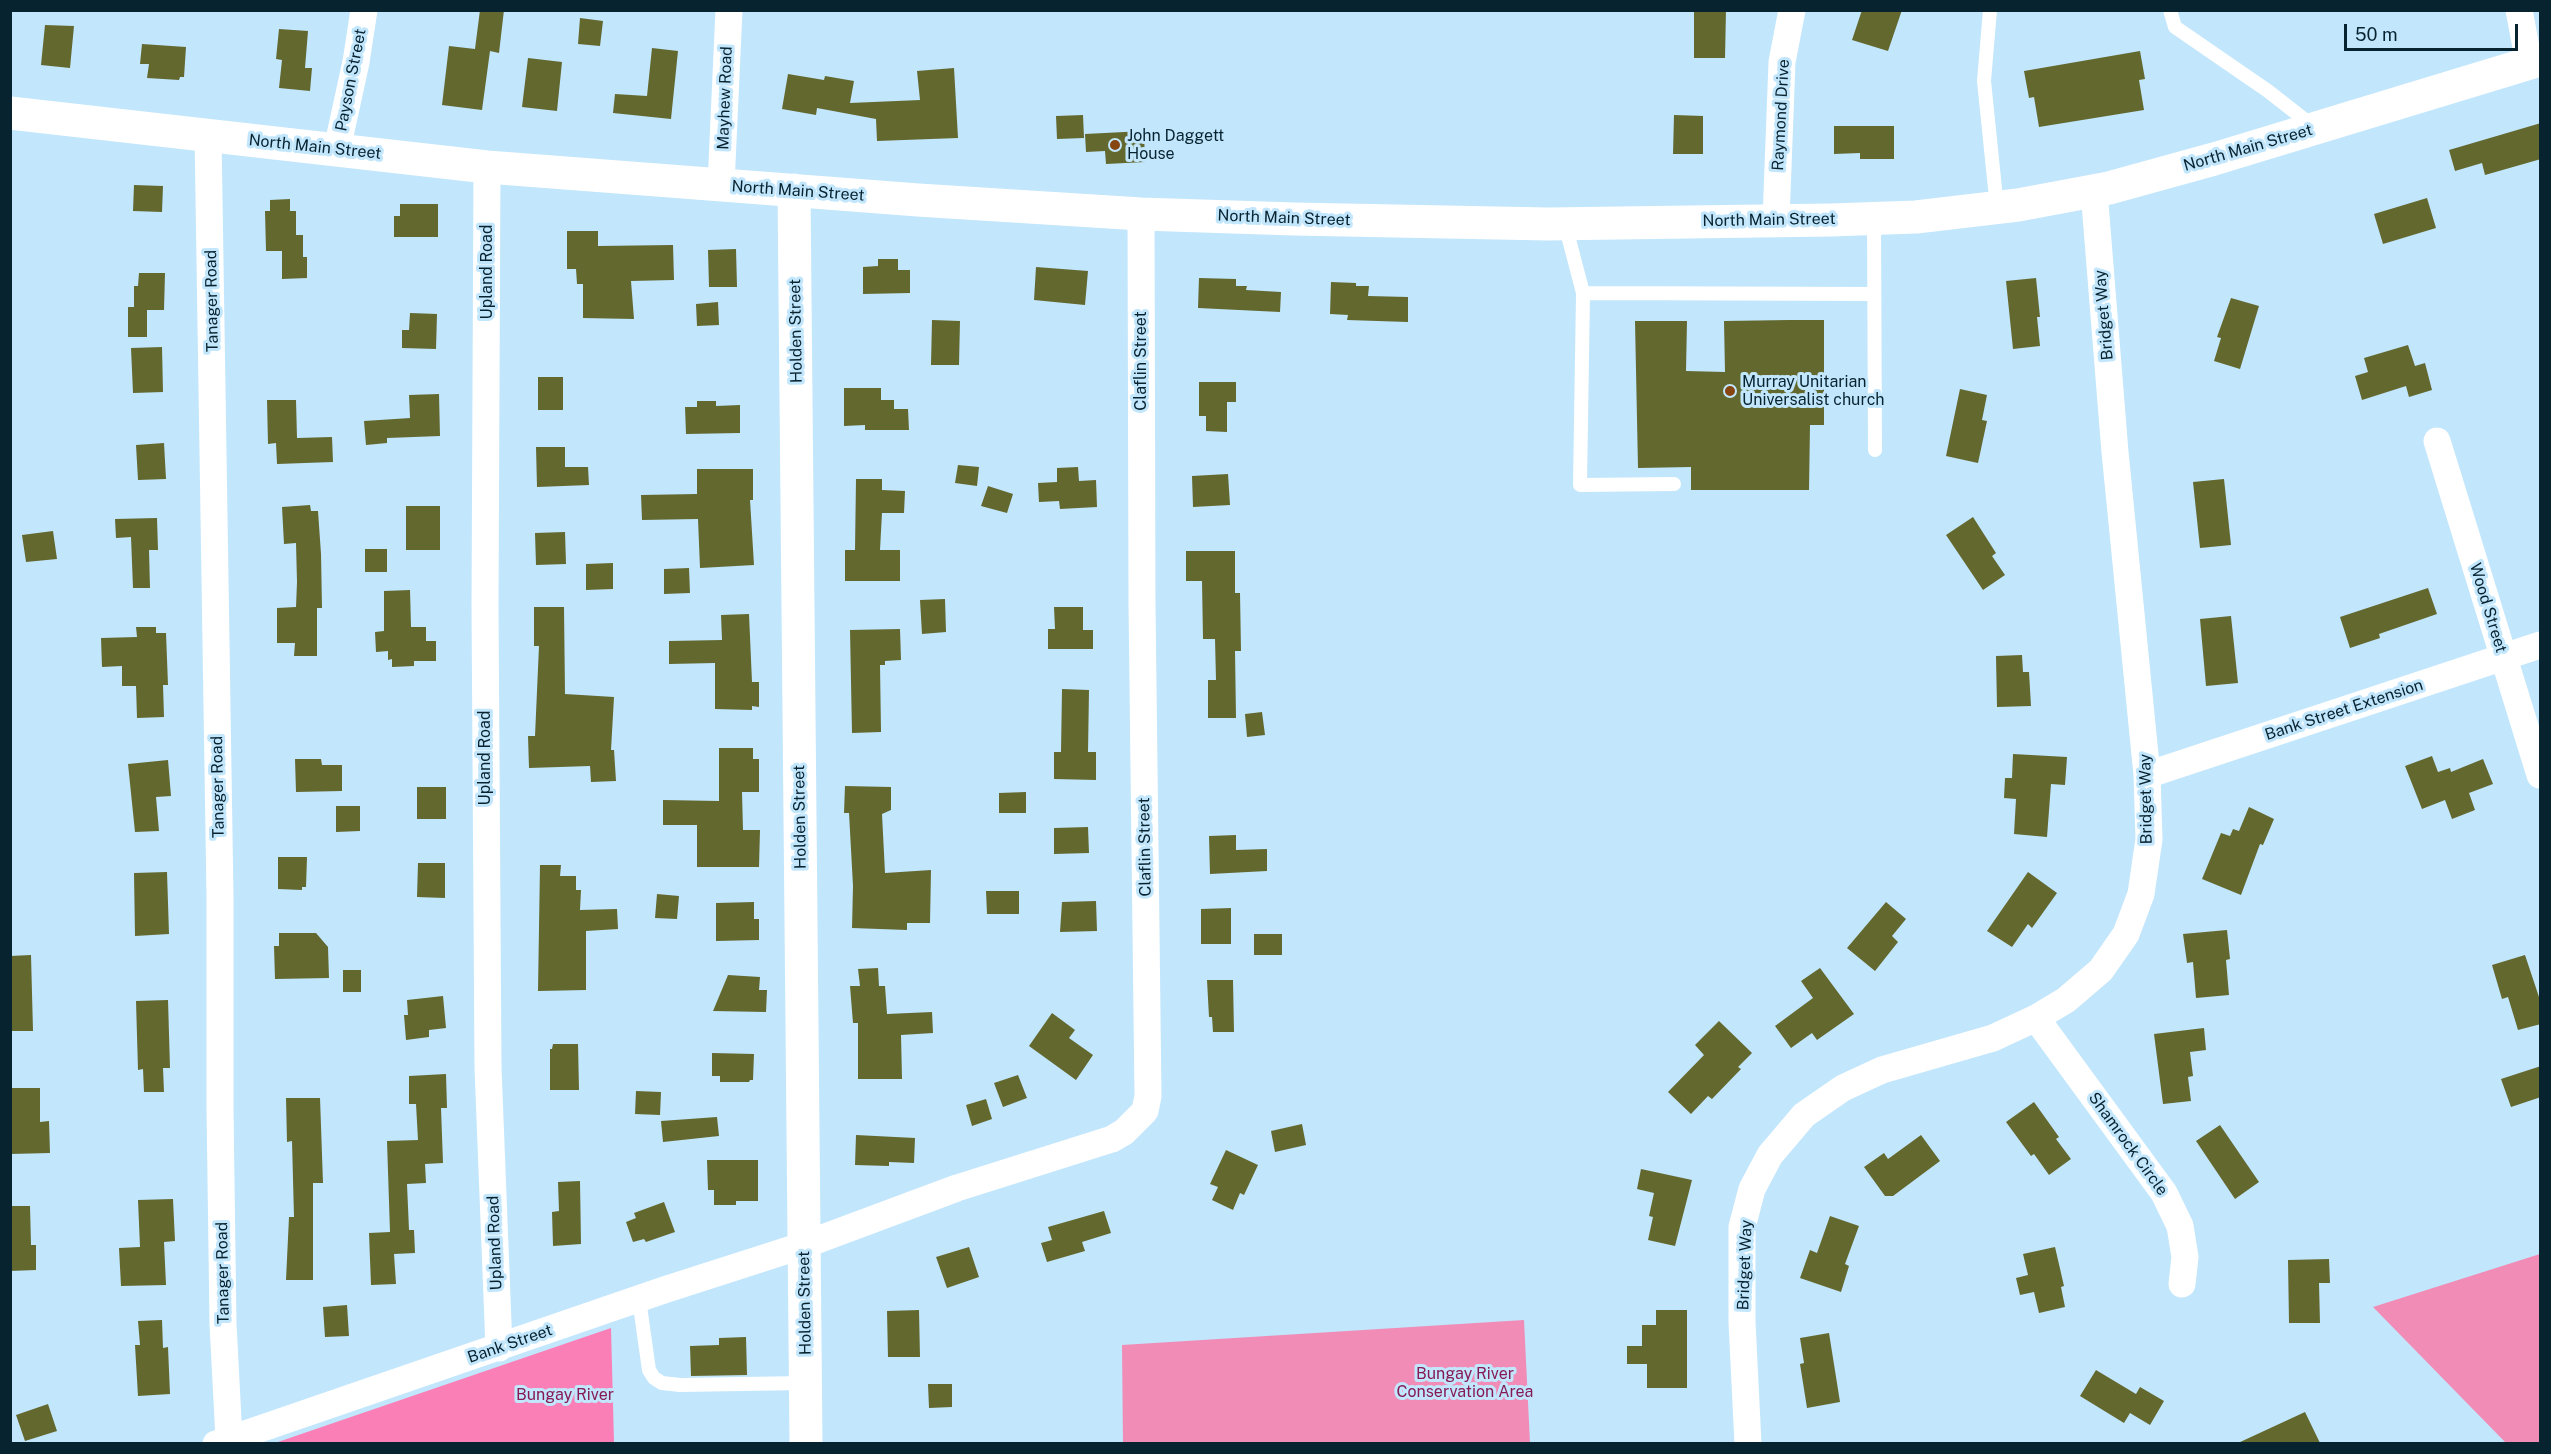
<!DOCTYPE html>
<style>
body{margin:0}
#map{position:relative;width:2551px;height:1454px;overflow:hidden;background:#c2e6fc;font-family:"Public Sans",sans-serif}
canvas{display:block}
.frame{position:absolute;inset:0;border:12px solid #082330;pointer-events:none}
.scale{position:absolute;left:2344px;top:24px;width:174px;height:27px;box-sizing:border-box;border:3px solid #082330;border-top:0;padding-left:8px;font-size:18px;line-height:21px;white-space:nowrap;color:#082330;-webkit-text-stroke:4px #c2e6fc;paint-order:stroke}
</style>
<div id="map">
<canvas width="2551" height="1454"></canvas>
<div class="frame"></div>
<div class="scale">50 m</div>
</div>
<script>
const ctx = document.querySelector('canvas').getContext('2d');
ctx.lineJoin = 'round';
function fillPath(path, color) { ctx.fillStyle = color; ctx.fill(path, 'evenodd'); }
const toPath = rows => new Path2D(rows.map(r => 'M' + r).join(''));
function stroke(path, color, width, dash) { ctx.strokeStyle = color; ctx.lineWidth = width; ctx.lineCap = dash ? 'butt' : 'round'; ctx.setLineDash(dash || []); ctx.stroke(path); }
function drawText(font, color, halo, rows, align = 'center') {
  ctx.font = font + ' "Public Sans",sans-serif'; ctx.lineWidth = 6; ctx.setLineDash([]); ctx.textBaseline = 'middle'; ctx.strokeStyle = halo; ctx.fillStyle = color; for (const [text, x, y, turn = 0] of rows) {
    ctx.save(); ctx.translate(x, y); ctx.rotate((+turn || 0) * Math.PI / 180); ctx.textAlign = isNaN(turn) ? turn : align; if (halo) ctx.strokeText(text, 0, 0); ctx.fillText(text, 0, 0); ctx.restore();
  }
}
fillPath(toPath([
 [2540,1254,2540,1443,2506,1443,2373,1307],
 [1524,1320,1530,1443,1123,1443,1122,1345]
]), '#f18cb7');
fillPath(toPath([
 [611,1328,614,1443,275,1443]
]), '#fa7fb6');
fillPath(toPath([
 [480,10,504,10,499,53,490,51,482,110,442,105,449,46,475,49],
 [1694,10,1726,10,1725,58,1694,58],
 [1862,10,1902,10,1888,51,1852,40],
 [580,18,603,21,600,46,578,44],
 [45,25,74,26,70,68,41,65],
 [279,29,308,31,305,68,312,68,310,91,279,88,282,60,276,59],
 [142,44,186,47,184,77,180,77,179,80,147,78,149,64,140,64],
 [652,48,678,51,671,119,613,113,615,94,647,96],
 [2140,51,2145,79,2139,80,2144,110,2039,127,2034,97,2029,98,2024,71],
 [528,58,562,62,557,111,522,107],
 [954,68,958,138,877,141,876,119,817,108,816,115,782,109,788,74,824,80,825,76,854,81,850,103,920,100,917,71],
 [1083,115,1084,138,1057,139,1056,116],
 [1674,115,1703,116,1703,154,1673,154],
 [2541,123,2541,159,2485,175,2482,163,2455,171,2449,150],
 [1834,126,1894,126,1894,159,1860,159,1860,153,1834,154],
 [1144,131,1145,162,1106,164,1105,151,1086,152,1085,134],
 [134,185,163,186,162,212,133,211],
 [2427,198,2436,228,2383,244,2374,214],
 [290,199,290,211,296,211,296,235,303,235,303,257,307,257,307,278,282,279,282,251,266,251,265,211,270,211,270,200],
 [400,204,438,204,438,237,394,237,394,216,400,216],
 [567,231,598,231,598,246,673,245,674,280,631,281,634,319,583,318,583,284,577,284,576,269,567,269],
 [736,249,737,287,709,287,708,250],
 [878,259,898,259,898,270,910,270,910,293,863,294,863,267,878,266],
 [1036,267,1088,271,1085,305,1034,300],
 [139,273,165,273,164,310,147,310,147,337,128,337,128,307,134,307,134,286,138,286],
 [1199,278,1236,279,1236,286,1247,286,1246,290,1281,292,1280,312,1198,308],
 [2036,278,2040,317,2037,317,2040,346,2013,349,2006,281],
 [1331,282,1356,283,1356,286,1369,286,1368,296,1408,297,1408,322,1347,320,1348,315,1330,314],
 [2231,298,2259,306,2240,369,2214,361,2221,338,2217,337],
 [718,302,719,325,697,326,696,304],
 [410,313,437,314,436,349,402,348,402,330,409,330],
 [932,320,960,321,959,365,931,365],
 [1789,320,1824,320,1824,425,1810,425,1809,490,1691,490,1691,467,1638,468,1635,321,1687,321,1686,371,1725,372,1724,321],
 [2408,345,2415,366,2425,363,2432,390,2409,397,2406,386,2362,400,2355,376,2368,372,2364,358],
 [162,347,163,392,133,393,131,348],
 [538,377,563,377,563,410,538,410],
 [1199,382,1236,382,1236,402,1227,402,1227,432,1206,431,1206,416,1199,416],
 [844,388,881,388,881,400,894,400,894,409,908,409,909,430,865,430,865,425,844,426],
 [1960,389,1987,395,1982,420,1987,421,1978,463,1946,456],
 [439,394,440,436,387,438,387,443,366,445,364,421,410,418,409,395],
 [267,400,296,400,297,438,332,437,333,462,277,464,276,443,268,444],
 [697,401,716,401,716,406,740,405,740,433,686,434,685,407,697,407],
 [164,443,166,479,138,480,136,445],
 [536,447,565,447,565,467,588,467,589,485,537,487],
 [958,465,979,467,977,486,955,483],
 [1078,467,1079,481,1096,480,1097,507,1060,509,1059,501,1039,502,1038,483,1057,482,1057,468],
 [697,469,753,469,753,500,750,500,754,565,700,568,698,519,642,520,641,495,697,494],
 [1228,474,1230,505,1193,507,1192,476],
 [856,479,882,479,882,490,905,491,904,513,882,513,880,550,900,550,900,581,845,581,845,550,855,550],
 [2224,479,2231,545,2200,548,2193,482],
 [988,486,1013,494,1007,513,981,506],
 [310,505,311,511,318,511,321,554,322,608,317,608,317,656,294,656,295,643,277,643,277,608,296,607,297,582,296,543,284,544,282,507],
 [406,506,440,506,440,550,406,550],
 [1973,517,1996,553,1992,556,2005,575,1983,590,1946,535],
 [157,518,158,550,149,550,150,588,133,588,131,537,116,538,115,519],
 [53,531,57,559,26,562,22,535],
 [565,532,566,564,536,565,535,533],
 [365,549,387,549,387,572,365,572],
 [1186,551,1235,551,1235,593,1240,593,1241,651,1235,651,1236,718,1208,718,1208,680,1216,680,1215,639,1203,639,1202,581,1186,581],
 [613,563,613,589,586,590,586,564],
 [689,568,690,593,664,594,664,569],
 [2428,588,2437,614,2379,634,2380,638,2350,648,2340,617],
 [410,590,411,627,426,627,426,641,436,641,436,661,414,661,414,666,392,667,392,659,388,660,388,651,376,652,375,632,384,631,384,591],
 [945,599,946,632,922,634,920,600],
 [534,607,564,607,565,694,614,697,611,750,614,750,616,781,591,782,590,766,529,768,528,736,535,736,539,646,534,646],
 [1054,607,1083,607,1083,630,1093,630,1093,649,1048,649,1048,629,1055,629],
 [749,614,752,682,759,682,759,707,752,706,752,710,715,709,715,663,669,664,669,641,722,640,721,615],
 [2231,616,2238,683,2206,686,2200,619],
 [136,627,156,627,156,633,166,633,168,685,163,685,164,717,137,718,136,686,122,686,122,666,102,667,101,638,137,637],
 [900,629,901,660,885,661,885,665,880,665,881,732,852,733,850,630],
 [2022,655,2023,672,2029,672,2031,706,1997,707,1996,656],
 [1062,689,1089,690,1088,752,1096,752,1096,780,1054,779,1054,752,1061,752],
 [1262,712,1265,735,1247,737,1245,714],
 [719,748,753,748,753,759,759,759,759,792,742,792,743,830,760,830,759,867,697,867,697,825,663,825,663,800,719,801],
 [2013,754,2067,757,2065,785,2051,784,2047,837,2014,834,2016,799,2004,798,2005,778,2012,778],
 [2432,756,2438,772,2450,768,2451,772,2483,759,2493,784,2469,793,2475,810,2452,819,2445,800,2422,809,2405,766],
 [295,759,321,759,322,765,342,765,342,791,296,792],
 [168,760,171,796,156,797,159,831,135,832,128,764],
 [845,786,891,787,891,810,882,814,885,873,931,870,930,923,907,923,907,930,852,928,853,886,849,813,844,813],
 [417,787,446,787,446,819,417,819],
 [1026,792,1026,813,999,813,999,793],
 [336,806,360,806,360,831,336,832],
 [2249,807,2274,819,2263,845,2260,844,2241,895,2202,879,2221,833,2230,836,2233,829,2239,831],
 [1088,827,1089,853,1054,854,1054,828],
 [1236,835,1236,850,1267,849,1267,871,1210,874,1209,836],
 [278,857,307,857,306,887,302,887,302,890,278,889],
 [418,863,445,863,445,898,417,897],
 [540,865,561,865,560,876,576,876,576,890,581,890,580,910,617,909,618,929,586,931,586,990,538,991],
 [167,872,169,934,135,936,134,873],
 [2028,872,2057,893,2032,928,2028,924,2012,947,1987,931],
 [986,891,1019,891,1019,914,987,914],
 [657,894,679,896,677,919,655,918],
 [1096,901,1097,931,1060,932,1062,902],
 [754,902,754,919,759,919,759,940,716,941,716,903],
 [1886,902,1906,919,1892,936,1898,942,1875,971,1847,948],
 [1231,908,1231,944,1201,944,1201,909],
 [2227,930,2230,959,2226,960,2229,995,2196,998,2193,962,2187,963,2183,934],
 [279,933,316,933,328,947,329,978,275,979,274,946,279,946],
 [1254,934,1282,934,1282,955,1254,955],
 [31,955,33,1031,10,1031,10,956],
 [2525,955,2541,1003,2541,1024,2518,1030,2508,997,2502,999,2492,965],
 [878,968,879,986,885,986,887,1014,932,1012,933,1033,901,1035,902,1079,858,1079,858,1023,853,1023,850,986,860,986,858,969],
 [1820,968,1854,1014,1817,1040,1812,1033,1791,1048,1775,1026,1813,998,1801,981],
 [343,970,361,970,361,992,343,992],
 [728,975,760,977,759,990,767,990,766,1012,713,1011],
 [1207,980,1233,980,1234,1032,1213,1032,1212,1017,1209,1017],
 [443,996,446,1028,429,1030,429,1037,406,1040,404,1015,408,1015,407,1000],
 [168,1000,170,1068,163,1068,164,1092,144,1092,143,1069,138,1070,136,1001],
 [1052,1013,1075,1030,1069,1038,1093,1055,1076,1080,1029,1046],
 [1719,1021,1752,1053,1738,1067,1741,1069,1712,1099,1708,1096,1691,1114,1668,1092,1704,1055,1695,1045],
 [2204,1028,2206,1050,2190,1052,2193,1076,2188,1077,2191,1101,2163,1104,2154,1034],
 [553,1044,578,1044,579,1090,550,1090,550,1049,552,1049],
 [712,1053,754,1054,753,1080,750,1080,749,1082,720,1082,720,1076,712,1076],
 [2541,1066,2541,1097,2511,1107,2501,1079],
 [446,1074,447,1108,441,1108,443,1163,425,1164,426,1183,407,1184,409,1230,414,1230,415,1253,394,1254,396,1284,371,1285,369,1233,390,1232,387,1141,418,1140,416,1104,409,1104,409,1076],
 [1018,1075,1027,1098,1003,1107,994,1083],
 [10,1088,40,1088,40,1122,49,1121,50,1153,10,1154],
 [636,1091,661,1092,660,1115,635,1114],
 [286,1098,320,1098,323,1183,313,1183,313,1280,286,1280,289,1217,294,1217,292,1141,287,1142],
 [986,1099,992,1119,972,1126,966,1105],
 [2034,1102,2059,1137,2056,1139,2071,1159,2049,1175,2034,1154,2031,1156,2006,1122],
 [717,1117,719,1136,663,1142,661,1121],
 [1302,1124,1306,1145,1275,1152,1271,1131],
 [2220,1125,2259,1182,2235,1199,2196,1141],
 [856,1135,915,1138,914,1163,889,1162,889,1166,855,1165],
 [1921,1135,1940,1161,1893,1196,1885,1196,1864,1167,1884,1153,1888,1159],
 [1226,1150,1258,1165,1244,1195,1240,1193,1233,1210,1212,1200,1218,1187,1210,1184],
 [707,1160,758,1160,758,1201,736,1201,736,1205,714,1205,714,1190,708,1190],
 [1641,1169,1692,1180,1675,1246,1648,1240,1653,1217,1649,1216,1654,1193,1637,1189],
 [580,1181,581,1244,553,1246,552,1212,559,1211,558,1182],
 [173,1199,175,1241,164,1242,166,1285,121,1286,119,1248,140,1247,138,1200],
 [664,1202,675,1232,646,1242,644,1239,633,1242,626,1222,636,1218,634,1213],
 [10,1206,30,1206,31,1245,36,1245,36,1270,10,1271],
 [1104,1211,1111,1233,1082,1242,1085,1251,1047,1262,1041,1243,1052,1240,1048,1227],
 [1830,1216,1859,1226,1845,1264,1849,1266,1841,1292,1800,1278,1810,1250,1817,1253],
 [969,1247,979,1277,947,1288,936,1257],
 [2055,1247,2064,1286,2061,1287,2065,1307,2039,1313,2034,1292,2020,1295,2016,1278,2028,1275,2023,1254],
 [2329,1259,2330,1283,2319,1283,2320,1323,2289,1323,2288,1260],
 [347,1305,349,1336,325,1337,323,1307],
 [919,1310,920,1357,888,1357,887,1311],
 [1656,1310,1687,1310,1687,1388,1647,1388,1647,1364,1627,1364,1627,1346,1642,1346,1642,1325,1656,1325],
 [162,1320,163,1348,168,1347,170,1394,138,1396,135,1345,140,1345,138,1321],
 [1829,1333,1840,1402,1807,1408,1800,1364,1804,1363,1800,1338],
 [746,1337,747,1375,691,1376,690,1346,719,1345,719,1338],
 [2096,1370,2136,1394,2140,1387,2164,1401,2150,1425,2130,1413,2124,1423,2080,1396],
 [928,1384,952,1384,952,1407,929,1408],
 [48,1404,57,1431,25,1441,16,1415],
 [2305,1412,2320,1443,2238,1443]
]), '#63682e');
stroke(toPath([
 [1990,10,1984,81,1997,208],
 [2170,10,2175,27,2268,91,2314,127],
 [1874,218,1875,450],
 [1565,224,1583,293,1580,485,1674,484],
 [1583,293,1874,294],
 [639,1299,649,1370,654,1378,662,1383,680,1385,805,1383]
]), '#fff', 14);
stroke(toPath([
 [2519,10,2529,63],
 [208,135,220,897,220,1108,223,1324,229,1439],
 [337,149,356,62,364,10],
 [487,167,485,605,488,1068,499,1348],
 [721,185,729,10],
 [1776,220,1782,62,1792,10],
 [2437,441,2540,775],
 [2147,775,2540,645],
 [2036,1018,2164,1193,2180,1226,2185,1257,2182,1284],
 [216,1444,664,1290,804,1245,957,1188,1112,1139,1124,1132,1145,1111,1148,1096,1142,603,1141,214],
 [1748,1444,1742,1322,1742,1227,1752,1189,1770,1155,1804,1115,1843,1088,1882,1070,1993,1038,2036,1018,2066,1000,2101,970,2126,934,2141,894,2149,839,2147,775,2115,452,2094,191]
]), '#fff', 27);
stroke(toPath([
 [10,113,487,167,918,200,1141,214,1294,219,1548,224,1831,220,1916,217,2018,205,2109,188,2214,159,2540,60],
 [794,190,806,1444]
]), '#fff', 33);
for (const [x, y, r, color] of [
 [1115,145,6,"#864511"],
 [1730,391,6,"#864511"]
]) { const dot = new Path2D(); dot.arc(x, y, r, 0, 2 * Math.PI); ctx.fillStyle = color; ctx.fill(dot); stroke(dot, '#c2e6fc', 2); }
drawText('16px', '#082330', '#c2e6fc', [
 ["Payson Street",351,80,-79],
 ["Mayhew Road",725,98,-88],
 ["Raymond Drive",1781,115,-87],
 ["North Main Street",315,147,6],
 ["North Main Street",2248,148,-16],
 ["North Main Street",798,191,4],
 ["North Main Street",1284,218,2],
 ["North Main Street",1769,220,-1],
 ["Upland Road",487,272,-90],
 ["Tanager Road",212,301,-91],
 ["Bridget Way",2104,315,-95],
 ["Holden Street",796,331,-91],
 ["Claflin Street",1141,361,-90],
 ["Wood Street",2488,608,73],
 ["Bank Street Extension",2344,710,-18],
 ["Upland Road",485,758,-90],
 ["Tanager Road",218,787,-91],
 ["Bridget Way",2146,799,-91],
 ["Holden Street",800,817,-91],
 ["Claflin Street",1145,847,-91],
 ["Shamrock Circle",2128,1144,54],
 ["Upland Road",495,1243,-92],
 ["Bridget Way",1745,1265,-88],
 ["Tanager Road",223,1273,-91],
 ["Holden Street",805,1303,-91],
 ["Bank Street",510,1344,-19]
]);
drawText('16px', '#082330', '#c2e6fc', [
 ["John Daggett",1127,136],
 ["House",1127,154],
 ["Murray Unitarian",1742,382],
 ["Universalist church",1742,400]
], 'left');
drawText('16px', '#861a54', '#c2e6fc', [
 ["Bungay River",1465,1374],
 ["Conservation Area",1465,1392],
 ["Bungay River",565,1395]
]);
</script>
